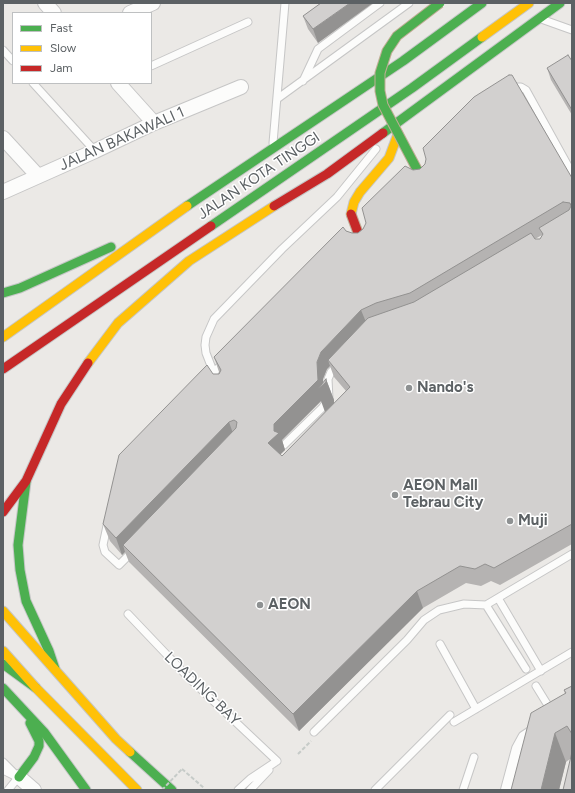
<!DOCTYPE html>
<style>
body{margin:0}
#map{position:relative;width:575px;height:793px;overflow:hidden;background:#ebe9e6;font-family:Figtree,sans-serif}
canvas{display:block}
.frame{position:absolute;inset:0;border:4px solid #5c6164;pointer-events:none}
.legend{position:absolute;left:12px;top:12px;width:140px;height:72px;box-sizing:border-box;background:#fff;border:1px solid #bec0c1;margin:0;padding:5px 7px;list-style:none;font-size:12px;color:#5c6164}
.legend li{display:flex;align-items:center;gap:8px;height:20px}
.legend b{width:20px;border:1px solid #bec0c1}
</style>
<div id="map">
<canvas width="575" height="793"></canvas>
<div class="frame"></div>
<ul class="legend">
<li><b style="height:5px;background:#4caf50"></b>Fast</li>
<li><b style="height:5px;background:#ffc107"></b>Slow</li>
<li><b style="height:5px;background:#c62828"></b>Jam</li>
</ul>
</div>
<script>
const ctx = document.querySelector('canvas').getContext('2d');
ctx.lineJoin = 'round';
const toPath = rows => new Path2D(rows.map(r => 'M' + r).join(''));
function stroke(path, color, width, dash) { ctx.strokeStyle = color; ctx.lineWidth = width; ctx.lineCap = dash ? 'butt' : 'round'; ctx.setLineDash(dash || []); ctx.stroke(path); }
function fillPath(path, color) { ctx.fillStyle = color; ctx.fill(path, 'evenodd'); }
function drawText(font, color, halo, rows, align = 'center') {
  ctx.font = font + ' Figtree,sans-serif'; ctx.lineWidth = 3; ctx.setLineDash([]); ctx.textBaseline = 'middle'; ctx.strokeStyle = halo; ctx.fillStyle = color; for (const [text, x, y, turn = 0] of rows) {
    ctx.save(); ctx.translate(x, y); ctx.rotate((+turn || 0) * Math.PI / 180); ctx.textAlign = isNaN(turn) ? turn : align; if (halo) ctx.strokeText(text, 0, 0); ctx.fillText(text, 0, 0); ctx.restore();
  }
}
const lane = toPath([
 [544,20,572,30],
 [3,50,13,61],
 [151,66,248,22],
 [303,81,318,49,380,3],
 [33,83,95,151],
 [510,87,521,87,526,90,572,173],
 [277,99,409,3],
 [273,143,285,3],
 [215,376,206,353,205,345,206,337,214,319,282,249,337,197,376,149],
 [207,379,225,361],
 [284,445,322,408,329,399,328,379,331,372,338,365],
 [108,521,103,545,105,552,119,565,133,551],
 [498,598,541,671],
 [486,605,526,669],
 [128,614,188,677,277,761],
 [440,644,476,709],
 [536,686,552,712],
 [454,722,572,652],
 [314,732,407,640,424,620,439,610,464,604,486,605,572,554],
 [3,762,17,776],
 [3,770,17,777],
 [8,790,17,779],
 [238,790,250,779,277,761],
 [250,790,269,770],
 [375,790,450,715],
 [463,790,474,757]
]);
const street = toPath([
 [45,3,54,13],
 [130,13,153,3],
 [118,83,154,123],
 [3,138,38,176],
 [3,192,95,151,154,123,241,87],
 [19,777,34,790],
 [508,790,519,749,525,738,572,707]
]);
const fast = toPath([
 [383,133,560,3],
 [187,206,403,61,482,3],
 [211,226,412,88,482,37],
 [3,293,20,288,111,247],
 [26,482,18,545,20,570,26,601,49,651,55,669],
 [3,664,36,688],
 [3,688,44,732,86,790],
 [130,752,172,790],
 [19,777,34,757,39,746,39,741,30,723]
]);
const slow = toPath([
 [482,37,529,3],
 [351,214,354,202,360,192,389,158,398,134],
 [3,337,187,206],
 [88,363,118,323,189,261,274,206],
 [3,611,116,739,130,752],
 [3,651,36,688,137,790]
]);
const jam = toPath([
 [274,206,327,174,383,133],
 [3,369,211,226],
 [3,512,26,481,61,404,88,363]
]);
stroke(lane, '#c6c6c6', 9);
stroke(street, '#c6c6c6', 16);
stroke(fast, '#c5c6c6', 11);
stroke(slow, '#c5c6c6', 11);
stroke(jam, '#c5c6c6', 11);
stroke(toPath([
 [298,754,311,741],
 [182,769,204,788]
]), '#c6cbc8', 2, [4, 2]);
stroke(lane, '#fcfcfb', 7);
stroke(street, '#fcfcfb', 14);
stroke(fast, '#4caf50', 9);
stroke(slow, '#ffc107', 9);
stroke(jam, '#c62828', 9);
const fastBridge = toPath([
 [420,175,383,105,380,91,380,73,387,51,397,36,440,3]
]);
const jamBridge = toPath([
 [351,214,360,238]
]);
stroke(fastBridge, '#c0ad96', 11, []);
stroke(jamBridge, '#c0ad96', 11, []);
stroke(toPath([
 [162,790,182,769]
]), '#c6cbc8', 2, [4, 2]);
stroke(fastBridge, '#4caf50', 9);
stroke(jamBridge, '#c62828', 9);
fillPath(toPath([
 [321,3,318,43,308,29,303,16],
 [572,61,572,115,551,80,547,68],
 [413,170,572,178,572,544,500,585,491,581,481,586,466,583,423,608,299,731,129,562,125,552,122,555,110,541,103,524,213,374,219,374,219,372,214,357,346,231,352,233,358,233,363,229],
 [542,235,540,239,535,239],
 [330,366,334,377,346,391,334,404,334,400,326,379,323,382,323,379,327,369],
 [321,401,331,406,282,456,280,455,285,450,282,440],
 [572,686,572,790,570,759,566,762,559,790,511,790,565,694,564,690]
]), '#b5b3b2');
fillPath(toPath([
 [350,3,373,3,318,43,313,29],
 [361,310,368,327,328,360,330,366,327,369,323,379,323,384,326,379,334,400,334,404,325,412,321,401,282,440,285,450,274,460,268,443,274,431,274,424,317,362,321,352],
 [229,422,235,439,123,545,125,552,122,555,116,538],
 [417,591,423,608,299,731,293,714],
 [555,733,566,762,559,790,541,790]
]), '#939291');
const building = toPath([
 [321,3,350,3,313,29,303,16,321,3],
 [568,55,572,61,572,110,547,68,568,55],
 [509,75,512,75,572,178,572,524,494,568,485,564,475,569,460,566,417,591,293,714,123,545,236,428,237,422,234,420,229,422,116,538,103,524,119,455,207,365,213,374,219,374,221,370,214,357,343,227,346,231,352,233,358,233,363,229,366,223,362,208,405,166,413,170,420,169,425,164,426,159,423,148,474,97,509,75],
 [563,202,570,203,571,206,569,210,539,228,543,234,540,239,535,239,531,233,414,302,368,318,328,360,350,387,282,456,268,443,279,433,274,431,274,424,318,380,317,362,321,352,361,310,376,303,410,293,563,202],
 [326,379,326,382,317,390,326,379],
 [572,686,572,734,567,726,555,733,541,790,511,790,531,713,566,693,564,690,572,686],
 [572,752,572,790,563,790,572,752]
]);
fillPath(building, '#d2d0cf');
stroke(building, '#939291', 1);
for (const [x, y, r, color] of [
 [409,388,4,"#8e9192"],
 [395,495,4,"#8e9192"],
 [510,521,4,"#8e9192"],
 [260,605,4,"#8e9192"]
]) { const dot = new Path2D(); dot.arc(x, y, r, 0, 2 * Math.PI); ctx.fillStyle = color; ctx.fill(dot); stroke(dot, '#fff', 1.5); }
drawText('15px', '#5c6164', '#fff', [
 ["JALAN BAKAWALI 1",122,139,-24],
 ["JALAN KOTA TINGGI",259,176,-34],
 ["LOADING BAY",202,689,44]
]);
drawText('bold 15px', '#5c6164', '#fff', [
 ["Nando's",417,388],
 ["AEON Mall",403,486],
 ["Tebrau City",403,503],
 ["Muji",518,521],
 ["AEON",268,605]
], 'left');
</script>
